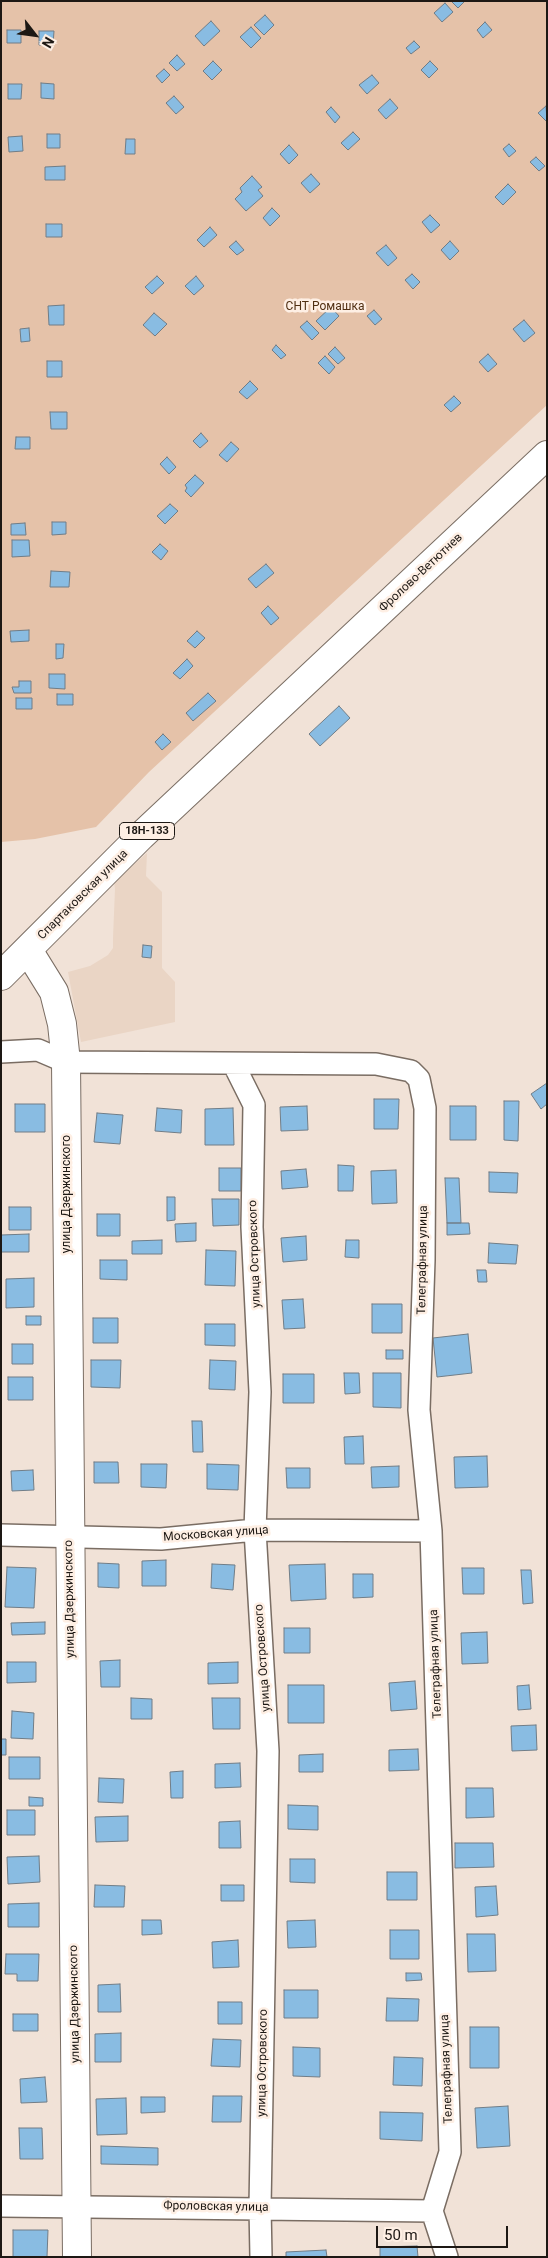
<!DOCTYPE html>
<meta charset="utf-8">
<style>
body{margin:0}
#map{position:relative;width:548px;height:2258px;overflow:hidden;background:#f1e2d7;font-family:Roboto,sans-serif}
canvas{display:block}
.frame{position:absolute;inset:0;border:2px solid #1d1814;pointer-events:none}
.north{position:absolute;left:10px;top:10px;width:50px;height:50px;-webkit-text-stroke:4px #feefe4;paint-order:stroke;rotate:120deg;font-size:14px;font-weight:700;line-height:20px;text-align:center;color:#1d1814}
.north::after{content:'';display:block;margin:auto;width:18px;height:22px;background:#1d1814;clip-path:polygon(50% 0,100% 100%,50% 72%,0 100%)}
.scale{position:absolute;left:376px;top:2226px;width:132px;height:22px;box-sizing:border-box;border:2px solid #1d1814;border-top:0;padding-left:6px;font-size:15px;line-height:18px;white-space:nowrap;color:#1d1814;-webkit-text-stroke:4px #feefe4;paint-order:stroke}
</style>
<div id="map">
<canvas width="548" height="2258"></canvas>
<div class="frame"></div>
<div class="north">N</div>
<div class="scale">50 m</div>
</div>
<script>
const ctx = document.querySelector('canvas').getContext('2d');
ctx.lineJoin = 'round';
function fillPath(path, color) { ctx.fillStyle = color; ctx.fill(path, 'evenodd'); }
const toPath = rows => new Path2D(rows.map(r => 'M' + r).join(''));
function stroke(path, color, width, dash) { ctx.strokeStyle = color; ctx.lineWidth = width; ctx.lineCap = dash ? 'butt' : 'round'; ctx.setLineDash(dash || []); ctx.stroke(path); }
function drawText(font, color, halo, rows, align = 'center') {
  ctx.font = font + ' Roboto,sans-serif'; ctx.lineWidth = 5; ctx.setLineDash([]); ctx.textBaseline = 'middle'; ctx.strokeStyle = halo; ctx.fillStyle = color; for (const [text, x, y, turn = 0] of rows) {
    ctx.save(); ctx.translate(x, y); ctx.rotate((+turn || 0) * Math.PI / 180); ctx.textAlign = isNaN(turn) ? turn : align; if (halo) ctx.strokeText(text, 0, 0); ctx.fillText(text, 0, 0); ctx.restore();
  }
}
fillPath(toPath([
 [147,853,146,876,162,892,162,968,175,982,175,1022,81,1042,68,972,90,966,108,955,113,948,113,938,115,889,114,882]
]), '#ead5c5');
fillPath(toPath([
 [1,1,547,1,547,405,149,772,96,827,35,839,1,842]
]), '#e5c2a9');
const building = toPath([
 [451,1,465,1,458,8,451,1],
 [445,3,453,12,442,22,434,13,445,3],
 [265,15,274,25,264,35,254,25,265,15],
 [211,21,220,31,204,46,195,36,211,21],
 [485,22,492,30,483,38,477,30,485,22],
 [251,27,261,38,251,48,240,37,251,27],
 [7,30,21,30,21,43,7,43,7,30],
 [39,31,54,31,53,45,39,45,39,31],
 [414,41,420,47,411,54,406,48,414,41],
 [177,55,185,64,177,71,169,63,177,55],
 [213,61,222,70,212,80,203,71,213,61],
 [430,61,438,69,429,78,421,70,430,61],
 [164,69,170,75,162,83,156,76,164,69],
 [372,75,379,83,367,94,359,85,372,75],
 [41,83,54,84,54,99,41,98,41,83],
 [8,84,22,84,21,99,8,99,8,84],
 [174,96,184,107,176,114,166,103,174,96],
 [390,99,398,108,386,119,378,110,390,99],
 [546,106,547,120,546,121,538,113,546,106],
 [331,107,340,117,335,123,326,112,331,107],
 [353,132,360,139,348,150,341,143,353,132],
 [47,134,60,134,60,148,47,148,47,134],
 [22,136,23,151,9,152,8,137,22,136],
 [126,139,135,139,135,154,125,154,126,139],
 [509,144,516,151,509,157,503,149,509,144],
 [289,145,298,155,289,164,280,154,289,145],
 [536,157,545,166,539,171,530,162,536,157],
 [65,166,65,180,45,180,45,167,65,166],
 [311,174,320,184,310,193,301,183,311,174],
 [252,176,262,187,258,190,263,196,246,211,235,199,242,192,240,188,252,176],
 [508,184,516,192,503,205,495,197,508,184],
 [272,208,280,216,270,226,263,218,272,208],
 [430,215,440,225,431,233,422,222,430,215],
 [46,224,62,224,62,237,46,237,46,224],
 [210,227,217,235,204,247,197,240,210,227],
 [236,241,244,250,237,255,229,247,236,241],
 [450,241,459,251,450,260,441,250,450,241],
 [386,245,397,258,388,266,376,253,386,245],
 [412,274,420,282,413,289,405,280,412,274],
 [157,276,164,283,152,294,145,287,157,276],
 [196,276,204,286,194,295,185,286,196,276],
 [64,305,64,325,49,325,48,306,64,305],
 [331,307,339,316,325,330,316,321,331,307],
 [374,310,382,319,375,325,367,316,374,310],
 [154,313,167,324,155,336,143,325,154,313],
 [524,320,535,333,524,342,513,329,524,320],
 [307,321,319,333,312,340,300,327,307,321],
 [29,328,30,341,21,342,20,329,29,328],
 [276,345,286,355,281,359,272,350,276,345],
 [335,347,345,358,338,364,328,354,335,347],
 [488,354,497,364,488,372,479,362,488,354],
 [325,356,335,367,329,374,318,363,325,356],
 [47,361,62,361,62,377,47,377,47,361],
 [250,381,258,389,247,399,239,392,250,381],
 [454,396,461,403,451,412,444,405,454,396],
 [50,412,67,412,67,429,51,429,50,412],
 [201,433,208,441,200,448,193,441,201,433],
 [16,437,30,437,30,449,15,449,16,437],
 [231,442,239,449,227,462,219,455,231,442],
 [167,457,176,467,169,474,160,464,167,457],
 [195,475,204,483,191,497,185,491,187,488,185,485,195,475],
 [170,504,178,511,165,524,157,516,170,504],
 [52,522,66,522,66,534,52,535,52,522],
 [25,523,26,535,11,535,11,524,25,523],
 [12,540,29,540,30,556,12,557,12,540],
 [160,544,168,551,161,560,152,552,160,544],
 [266,564,274,573,256,588,248,579,266,564],
 [51,571,70,572,69,587,50,587,51,571],
 [268,606,279,618,271,625,261,613,268,606],
 [29,630,29,641,11,642,10,631,29,630],
 [197,631,205,638,195,648,187,641,197,631],
 [56,644,64,644,63,658,56,659,56,644],
 [187,659,193,666,180,679,173,673,187,659],
 [49,674,65,674,65,689,49,688,49,674],
 [19,681,31,681,31,693,14,693,12,687,19,687,19,681],
 [208,693,216,701,193,721,186,713,208,693],
 [57,694,73,694,73,705,57,705,57,694],
 [16,698,32,698,32,709,16,709,16,698],
 [339,706,350,718,320,746,309,734,339,706],
 [163,734,171,742,162,750,155,742,163,734],
 [143,945,152,946,151,958,142,957,143,945],
 [547,1083,547,1104,541,1109,531,1094,547,1083],
 [374,1099,399,1099,398,1129,374,1129,374,1099],
 [504,1101,519,1101,518,1141,504,1140,504,1101],
 [15,1104,45,1104,45,1132,15,1132,15,1104],
 [307,1106,308,1130,281,1131,280,1107,307,1106],
 [450,1106,476,1106,476,1140,450,1140,450,1106],
 [157,1108,182,1110,181,1133,155,1131,157,1108],
 [233,1108,234,1145,205,1145,205,1109,233,1108],
 [97,1113,123,1115,120,1144,94,1142,97,1113],
 [338,1165,354,1166,353,1191,338,1191,338,1165],
 [219,1168,241,1168,241,1191,219,1191,219,1168],
 [306,1169,308,1187,282,1189,281,1171,306,1169],
 [396,1170,397,1203,372,1204,371,1171,396,1170],
 [489,1172,518,1173,517,1193,489,1192,489,1172],
 [445,1178,459,1178,461,1223,447,1223,445,1178],
 [167,1197,175,1197,175,1220,167,1221,167,1197],
 [212,1199,239,1199,239,1225,213,1226,212,1199],
 [9,1207,31,1207,31,1230,9,1230,9,1207],
 [97,1214,120,1214,120,1236,97,1236,97,1214],
 [196,1223,196,1241,176,1242,175,1224,196,1223],
 [447,1223,469,1223,470,1234,447,1235,447,1223],
 [29,1234,29,1252,1,1252,1,1235,29,1234],
 [306,1236,307,1260,283,1262,281,1238,306,1236],
 [162,1240,162,1254,132,1254,132,1241,162,1240],
 [346,1240,359,1240,359,1258,345,1257,346,1240],
 [489,1243,518,1245,516,1264,488,1263,489,1243],
 [206,1250,236,1251,235,1286,205,1285,206,1250],
 [100,1260,127,1260,127,1280,100,1279,100,1260],
 [477,1270,486,1270,487,1282,478,1282,477,1270],
 [34,1278,34,1307,6,1308,6,1279,34,1278],
 [303,1299,305,1328,284,1329,282,1300,303,1299],
 [372,1304,402,1304,402,1333,372,1333,372,1304],
 [26,1316,41,1316,41,1325,26,1325,26,1316],
 [93,1318,118,1318,118,1343,93,1343,93,1318],
 [205,1324,235,1324,235,1346,205,1345,205,1324],
 [468,1334,472,1373,437,1377,433,1338,468,1334],
 [12,1344,33,1344,33,1364,12,1364,12,1344],
 [386,1350,403,1350,403,1359,386,1359,386,1350],
 [91,1360,121,1360,120,1388,91,1387,91,1360],
 [210,1360,236,1361,235,1390,209,1389,210,1360],
 [344,1373,359,1373,360,1393,345,1394,344,1373],
 [373,1373,401,1373,401,1408,373,1407,373,1373],
 [283,1374,314,1374,314,1403,283,1403,283,1374],
 [8,1377,33,1377,33,1400,8,1400,8,1377],
 [192,1421,202,1421,203,1452,193,1452,192,1421],
 [363,1436,364,1464,345,1464,344,1437,363,1436],
 [487,1456,488,1487,455,1488,454,1457,487,1456],
 [94,1462,118,1462,119,1483,94,1483,94,1462],
 [141,1464,167,1464,166,1488,141,1487,141,1464],
 [207,1464,239,1465,238,1490,207,1489,207,1464],
 [399,1466,399,1487,372,1488,371,1467,399,1466],
 [286,1468,310,1468,310,1488,287,1488,286,1468],
 [33,1470,34,1490,12,1491,11,1471,33,1470],
 [166,1560,166,1586,142,1586,142,1561,166,1560],
 [98,1563,119,1564,119,1588,98,1587,98,1563],
 [212,1564,235,1565,233,1590,211,1588,212,1564],
 [325,1564,326,1599,291,1601,289,1565,325,1564],
 [7,1567,36,1568,34,1608,5,1607,7,1567],
 [462,1568,484,1568,484,1594,463,1594,462,1568],
 [521,1570,531,1570,533,1603,523,1604,521,1570],
 [353,1574,373,1574,373,1597,353,1598,353,1574],
 [45,1622,45,1634,12,1635,11,1623,45,1622],
 [284,1628,310,1628,310,1653,284,1653,284,1628],
 [487,1632,488,1663,462,1664,461,1633,487,1632],
 [120,1660,120,1687,101,1687,100,1661,120,1660],
 [7,1662,36,1662,36,1682,7,1683,7,1662],
 [238,1662,238,1683,208,1684,208,1663,238,1662],
 [415,1681,417,1709,391,1711,389,1683,415,1681],
 [288,1685,324,1685,324,1723,288,1723,288,1685],
 [529,1685,531,1709,518,1710,517,1686,529,1685],
 [131,1698,152,1699,152,1719,131,1719,131,1698],
 [212,1698,240,1698,240,1729,213,1729,212,1698],
 [12,1711,34,1713,33,1739,11,1738,12,1711],
 [536,1725,537,1750,512,1751,511,1726,536,1725],
 [1,1739,6,1739,6,1755,1,1755,1,1739],
 [418,1749,419,1770,389,1771,389,1750,418,1749],
 [323,1754,323,1772,299,1772,299,1755,323,1754],
 [9,1757,40,1757,40,1779,9,1779,9,1757],
 [240,1763,241,1787,215,1788,215,1764,240,1763],
 [183,1771,183,1798,171,1798,170,1772,183,1771],
 [99,1778,124,1779,123,1803,98,1802,99,1778],
 [466,1788,493,1788,494,1817,466,1818,466,1788],
 [29,1797,43,1798,43,1806,29,1806,29,1797],
 [288,1805,318,1806,318,1830,288,1829,288,1805],
 [7,1810,35,1810,35,1835,7,1835,7,1810],
 [128,1816,128,1841,96,1842,95,1817,128,1816],
 [240,1821,241,1848,219,1848,219,1822,240,1821],
 [455,1843,493,1843,494,1867,455,1868,455,1843],
 [39,1856,40,1882,8,1884,7,1857,39,1856],
 [290,1859,315,1859,315,1883,290,1882,290,1859],
 [387,1872,417,1872,417,1900,387,1900,387,1872],
 [95,1885,125,1886,124,1907,94,1907,95,1885],
 [221,1885,244,1885,244,1901,221,1901,221,1885],
 [496,1886,498,1915,476,1917,475,1887,496,1886],
 [39,1903,39,1927,8,1927,8,1904,39,1903],
 [142,1920,161,1920,162,1934,142,1935,142,1920],
 [315,1920,316,1947,288,1948,287,1921,315,1920],
 [390,1930,419,1930,419,1959,390,1959,390,1930],
 [467,1934,495,1934,496,1971,468,1972,467,1934],
 [238,1940,239,1967,213,1968,212,1942,238,1940],
 [6,1954,39,1954,38,1981,17,1981,17,1974,5,1974,6,1954],
 [406,1973,421,1973,422,1980,406,1981,406,1973],
 [120,1984,121,2012,98,2012,98,1985,120,1984],
 [284,1990,318,1990,318,2018,284,2018,284,1990],
 [387,1998,419,1999,418,2021,386,2021,387,1998],
 [218,2002,242,2002,242,2024,218,2024,218,2002],
 [13,2014,38,2014,38,2031,13,2031,13,2014],
 [470,2027,499,2027,499,2068,470,2068,470,2027],
 [121,2033,121,2062,95,2062,95,2034,121,2033],
 [213,2039,241,2040,240,2067,211,2066,213,2039],
 [293,2047,320,2048,320,2077,293,2076,293,2047],
 [394,2057,423,2058,422,2086,393,2085,394,2057],
 [45,2077,47,2102,21,2103,20,2079,45,2077],
 [213,2096,242,2096,241,2122,212,2122,213,2096],
 [141,2097,165,2097,165,2112,141,2113,141,2097],
 [126,2098,127,2134,97,2135,96,2099,126,2098],
 [508,2106,510,2146,477,2148,475,2108,508,2106],
 [380,2112,423,2113,422,2141,380,2139,380,2112],
 [19,2128,42,2128,43,2159,20,2159,19,2128],
 [101,2146,158,2148,158,2165,101,2164,101,2146],
 [13,2230,48,2230,47,2257,13,2257,13,2230],
 [417,2246,418,2257,380,2257,380,2247,417,2246],
 [326,2250,327,2257,286,2257,286,2252,326,2250]
]);
fillPath(building, '#89bce2');
stroke(building, '#707d87', 1);
const street = toPath([
 [1,1052,38,1050,66,1062,376,1064,411,1071,419,1079,425,1108,424,1260,419,1410,431,1531,450,2152,432,2211,447,2257],
 [234,1065,254,1105,252,1227,260,1392,255,1530,268,1751,260,2207,261,2257],
 [1,1535,161,1539,255,1530,431,1531],
 [1,2206,432,2211]
]);
const secondary = toPath([
 [28,950,54,992,62,1024,66,1062,77,2257]
]);
const primary = toPath([
 [1,976,141,836,547,455]
]);
stroke(street, '#7a6d63', 24);
stroke(secondary, '#7a6d63', 30);
stroke(primary, '#7a6d63', 30);
stroke(street, '#fff', 21);
stroke(secondary, '#fff', 28);
stroke(primary, '#fff', 28);
for (const [x, y, w] of [
 [147,831,55]
]) { const box = new Path2D(); box.roundRect(x - w / 2, y - 8.5, w, 17, 4); ctx.fillStyle = '#feefe4'; ctx.fill(box); stroke(box, '#1d1814', 1); }
drawText('bold 11px', '#1d1814', null, [
 ["18Н-133",147,831]
]);
drawText('12px', '#502f12', '#feefe4', [
 ["СНТ Ромашка",325,307]
]);
drawText('12px', '#1d1814', '#feefe4', [
 ["Фролово-Ветютнев",421,573,-43],
 ["Спартаковская улица",83,895,-45],
 ["улица Дзержинского",67,1194,-90],
 ["улица Островского",255,1254,-92],
 ["Телеграфная улица",423,1260,-89],
 ["Московская улица",216,1534,-4],
 ["улица Дзержинского",70,1599,-91],
 ["улица Островского",263,1658,-94],
 ["Телеграфная улица",436,1664,-92],
 ["улица Дзержинского",75,2004,-91],
 ["улица Островского",263,2063,-89],
 ["Телеграфная улица",447,2069,-92],
 ["Фроловская улица",216,2207,1]
]);
</script>
